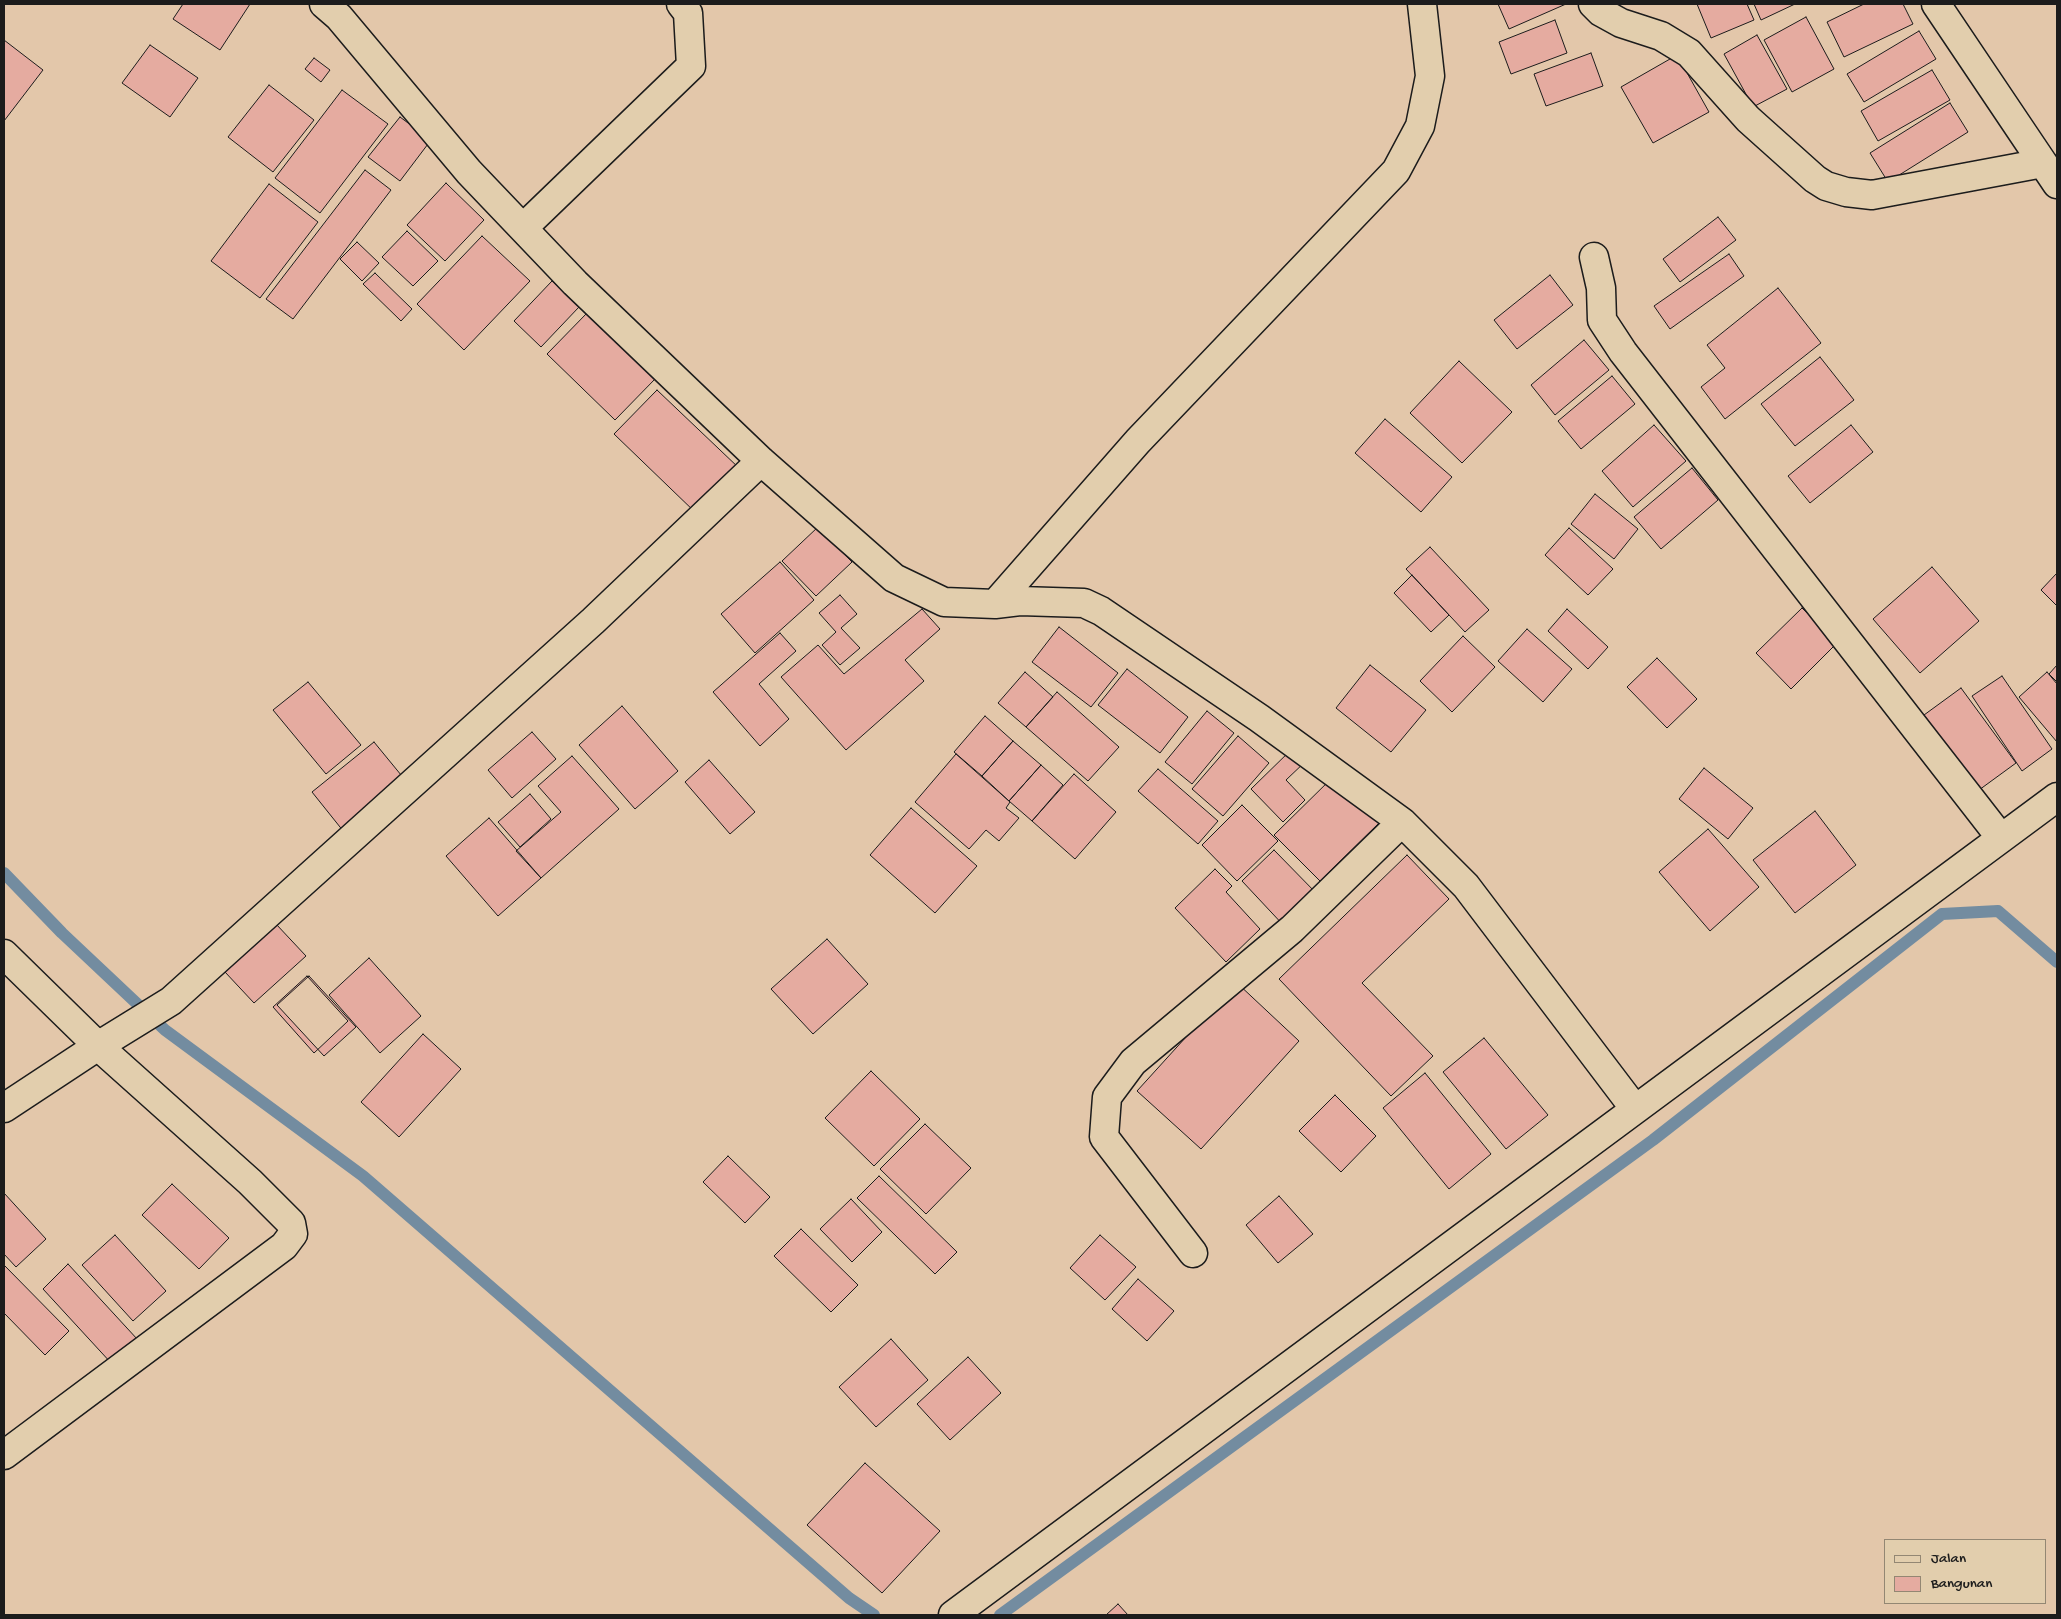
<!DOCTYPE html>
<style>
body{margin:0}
#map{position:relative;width:2061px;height:1619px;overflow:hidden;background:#e3c7aa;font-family:"Gochi Hand",sans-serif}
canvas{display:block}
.frame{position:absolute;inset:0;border:5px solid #1c1c1c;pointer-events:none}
.legend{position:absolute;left:1884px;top:1539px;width:162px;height:65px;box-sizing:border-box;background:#e2cead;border:1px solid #938773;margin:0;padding:6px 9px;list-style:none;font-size:15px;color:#1c1c1c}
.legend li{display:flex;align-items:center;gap:10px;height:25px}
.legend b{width:25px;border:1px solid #938773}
</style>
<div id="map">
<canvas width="2061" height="1619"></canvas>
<div class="frame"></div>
<ul class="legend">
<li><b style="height:6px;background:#e2cead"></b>Jalan</li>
<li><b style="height:14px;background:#e5aba0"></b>Bangunan</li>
</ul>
</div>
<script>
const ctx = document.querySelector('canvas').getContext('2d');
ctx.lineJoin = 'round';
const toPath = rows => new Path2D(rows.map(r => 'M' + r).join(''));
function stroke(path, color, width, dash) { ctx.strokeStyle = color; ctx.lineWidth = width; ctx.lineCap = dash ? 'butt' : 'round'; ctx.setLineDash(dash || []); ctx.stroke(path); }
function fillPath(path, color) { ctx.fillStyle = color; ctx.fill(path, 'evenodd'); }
stroke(toPath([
 [4,873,62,933,165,1030,363,1176,849,1598,874,1615],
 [1000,1615,1653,1140,1942,914,1998,911,2057,962]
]), '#738ca0', 12);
const building = toPath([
 [183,4,250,4,220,50,173,19,183,4],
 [1498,4,1566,4,1509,29,1498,4],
 [1697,4,1747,4,1754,20,1711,38,1697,4],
 [1754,4,1795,4,1761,20,1754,4],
 [1864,4,1903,4,1913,24,1844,57,1827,22,1864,4],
 [1806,17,1834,69,1792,92,1764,40,1806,17],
 [1555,20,1567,53,1511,74,1499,42,1555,20],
 [1919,31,1936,59,1864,102,1847,74,1919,31],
 [1757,35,1787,89,1753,107,1724,54,1757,35],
 [4,40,43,70,4,121,4,40],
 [150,45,198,78,170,117,122,83,150,45],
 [1591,53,1603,86,1546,106,1534,74,1591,53],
 [1677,55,1709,112,1653,143,1621,87,1677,55],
 [314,58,330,70,321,82,305,69,314,58],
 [1932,70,1950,100,1878,141,1861,111,1932,70],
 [269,85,314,120,273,172,228,137,269,85],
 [342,90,388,124,320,213,275,178,342,90],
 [1950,103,1968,132,1888,182,1870,153,1950,103],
 [400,117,431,140,400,181,368,157,400,117],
 [365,170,391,190,293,319,266,299,365,170],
 [446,183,484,220,445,261,407,225,446,183],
 [269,184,318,222,260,298,211,261,269,184],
 [1718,217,1736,240,1680,282,1663,259,1718,217],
 [407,231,438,261,413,286,382,257,407,231],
 [482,236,530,281,464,350,417,304,482,236],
 [357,242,379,263,362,281,340,259,357,242],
 [1729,254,1744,276,1670,329,1654,306,1729,254],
 [375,273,412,309,401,321,363,284,375,273],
 [1550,275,1573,305,1517,349,1494,320,1550,275],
 [552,281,579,307,541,347,514,321,552,281],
 [1778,288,1821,343,1725,419,1701,387,1725,368,1707,345,1778,288],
 [588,312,656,378,615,420,547,354,588,312],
 [1584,340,1609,370,1555,415,1531,385,1584,340],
 [1820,357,1854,400,1795,446,1761,404,1820,357],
 [1459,361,1512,412,1462,463,1410,413,1459,361],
 [1612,376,1635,404,1581,449,1558,421,1612,376],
 [657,390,740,469,697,514,614,434,657,390],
 [1385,419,1452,477,1421,512,1355,453,1385,419],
 [1654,425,1686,461,1633,507,1602,471,1654,425],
 [1851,425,1873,452,1810,503,1788,476,1851,425],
 [1692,468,1718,500,1661,549,1634,517,1692,468],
 [1595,494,1638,529,1614,559,1571,524,1595,494],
 [818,527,852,562,816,596,782,561,818,527],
 [1569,528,1613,569,1588,595,1545,555,1569,528],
 [1430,547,1489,610,1465,632,1406,569,1430,547],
 [780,562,814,600,755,653,721,614,780,562],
 [1932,567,1979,621,1920,673,1873,619,1932,567],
 [2057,573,2057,606,2041,590,2057,573],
 [1412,575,1449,615,1431,632,1394,593,1412,575],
 [840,595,857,614,841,628,860,648,840,665,822,645,836,632,819,613,840,595],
 [1802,608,1837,643,1791,689,1756,653,1802,608],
 [922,609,940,629,905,660,924,681,846,750,781,677,818,645,844,674,922,609],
 [1567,609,1608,647,1588,669,1548,631,1567,609],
 [1059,627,1118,673,1091,707,1032,662,1059,627],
 [1527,629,1572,669,1543,702,1498,661,1527,629],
 [780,633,796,651,759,684,789,719,760,746,713,692,780,633],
 [1463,636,1495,667,1452,712,1420,681,1463,636],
 [1657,658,1697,699,1667,728,1627,687,1657,658],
 [1370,665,1426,710,1391,752,1336,708,1370,665],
 [2057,665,2057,682,2049,674,2057,665],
 [1127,669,1188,717,1160,753,1098,705,1127,669],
 [1025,672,1053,697,1026,727,998,703,1025,672],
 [2047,672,2057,684,2057,742,2019,697,2047,672],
 [2002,676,2052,749,2022,771,1972,696,2002,676],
 [308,682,361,745,326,774,273,710,308,682],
 [1961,688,2016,763,1979,790,1924,715,1961,688],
 [1057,692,1119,747,1088,781,1026,727,1057,692],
 [622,706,678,771,635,809,579,745,622,706],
 [1207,711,1234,733,1192,784,1165,762,1207,711],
 [985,716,1013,741,982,776,954,752,985,716],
 [532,732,556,759,512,798,488,770,532,732],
 [1238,736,1269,763,1223,816,1192,789,1238,736],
 [1013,741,1041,765,1009,801,982,776,1013,741],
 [374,742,406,781,344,832,312,792,374,742],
 [1293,748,1306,761,1286,780,1305,800,1283,822,1251,789,1293,748],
 [956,754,1010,802,1006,808,1019,818,999,841,986,830,969,849,915,802,956,754],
 [572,756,619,809,541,878,516,851,561,812,538,786,572,756],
 [709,760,755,812,730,834,685,782,709,760],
 [1041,765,1063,785,1032,821,1009,801,1041,765],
 [1704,768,1753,808,1728,839,1679,799,1704,768],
 [1158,769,1218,821,1198,844,1138,791,1158,769],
 [1074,774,1116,812,1075,859,1032,821,1074,774],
 [1334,776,1379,823,1320,881,1274,835,1334,776],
 [530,794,551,819,520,847,498,822,530,794],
 [1242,805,1278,841,1237,881,1202,845,1242,805],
 [911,808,977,866,935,913,870,855,911,808],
 [1815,811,1856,865,1795,913,1753,860,1815,811],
 [489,818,541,878,498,916,446,856,489,818],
 [1708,829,1759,887,1710,931,1659,872,1708,829],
 [1274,850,1319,896,1286,928,1242,881,1274,850],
 [1407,855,1449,899,1362,983,1433,1056,1391,1096,1279,979,1407,855],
 [1215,869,1232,886,1226,892,1260,929,1226,962,1175,908,1215,869],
 [276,924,306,956,254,1003,225,972,276,924],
 [827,939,868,984,813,1034,771,989,827,939],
 [369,958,421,1016,380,1053,329,995,369,958],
 [307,976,348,1021,314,1053,273,1007,307,976],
 [309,976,356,1027,324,1056,277,1005,309,976],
 [1236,982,1299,1041,1201,1149,1137,1091,1236,982],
 [423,1034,461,1069,399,1137,361,1102,423,1034],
 [1484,1038,1548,1115,1506,1149,1443,1072,1484,1038],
 [871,1071,920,1119,874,1166,825,1118,871,1071],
 [1425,1073,1491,1154,1449,1189,1383,1108,1425,1073],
 [1335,1095,1376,1136,1341,1172,1299,1131,1335,1095],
 [925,1124,971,1168,926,1214,880,1169,925,1124],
 [728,1156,770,1197,745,1223,703,1182,728,1156],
 [879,1176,957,1252,935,1274,857,1198,879,1176],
 [172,1184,229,1238,199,1269,142,1215,172,1184],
 [4,1193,46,1239,16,1267,4,1254,4,1193],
 [1279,1196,1313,1234,1278,1263,1246,1225,1279,1196],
 [851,1199,882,1232,852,1262,820,1229,851,1199],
 [801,1229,858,1285,831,1312,774,1256,801,1229],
 [115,1235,166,1291,133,1321,82,1265,115,1235],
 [1100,1235,1136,1267,1105,1300,1070,1268,1100,1235],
 [68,1264,138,1340,112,1364,43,1289,68,1264],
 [4,1265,69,1331,45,1355,4,1313,4,1265],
 [1138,1279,1174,1311,1147,1341,1112,1309,1138,1279],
 [891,1339,928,1380,876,1427,839,1387,891,1339],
 [968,1357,1001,1393,950,1440,917,1404,968,1357],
 [865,1463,940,1531,882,1593,807,1525,865,1463],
 [1118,1604,1128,1615,1106,1615,1118,1604]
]);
fillPath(building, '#e5aba0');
stroke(building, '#1c1c1c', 1);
const minor = toPath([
 [324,4,339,17,469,172,575,283,761,461,894,578,944,602,995,604,1020,601,1084,603,1101,611,1259,718,1402,822,1466,886,1635,1109],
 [1593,4,1601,12,1621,23,1661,36,1689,53,1748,119,1815,179,1826,186,1846,192,1872,195,2043,163],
 [1936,4,2057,184],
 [523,228,691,66,688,13,681,4],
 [1594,257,1601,288,1602,320,1623,352,2001,838],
 [995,604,1138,441,1396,171,1420,126,1430,76,1422,4],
 [4,954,98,1046,250,1182,291,1223,293,1234,284,1246,4,1455],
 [4,1108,98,1046,171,1001,593,621,761,461],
 [1193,1253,1104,1137,1107,1097,1133,1062,1292,929,1402,822],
 [953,1615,2057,797]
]);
stroke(minor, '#1c1c1c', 31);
stroke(minor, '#e2cead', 28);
</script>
